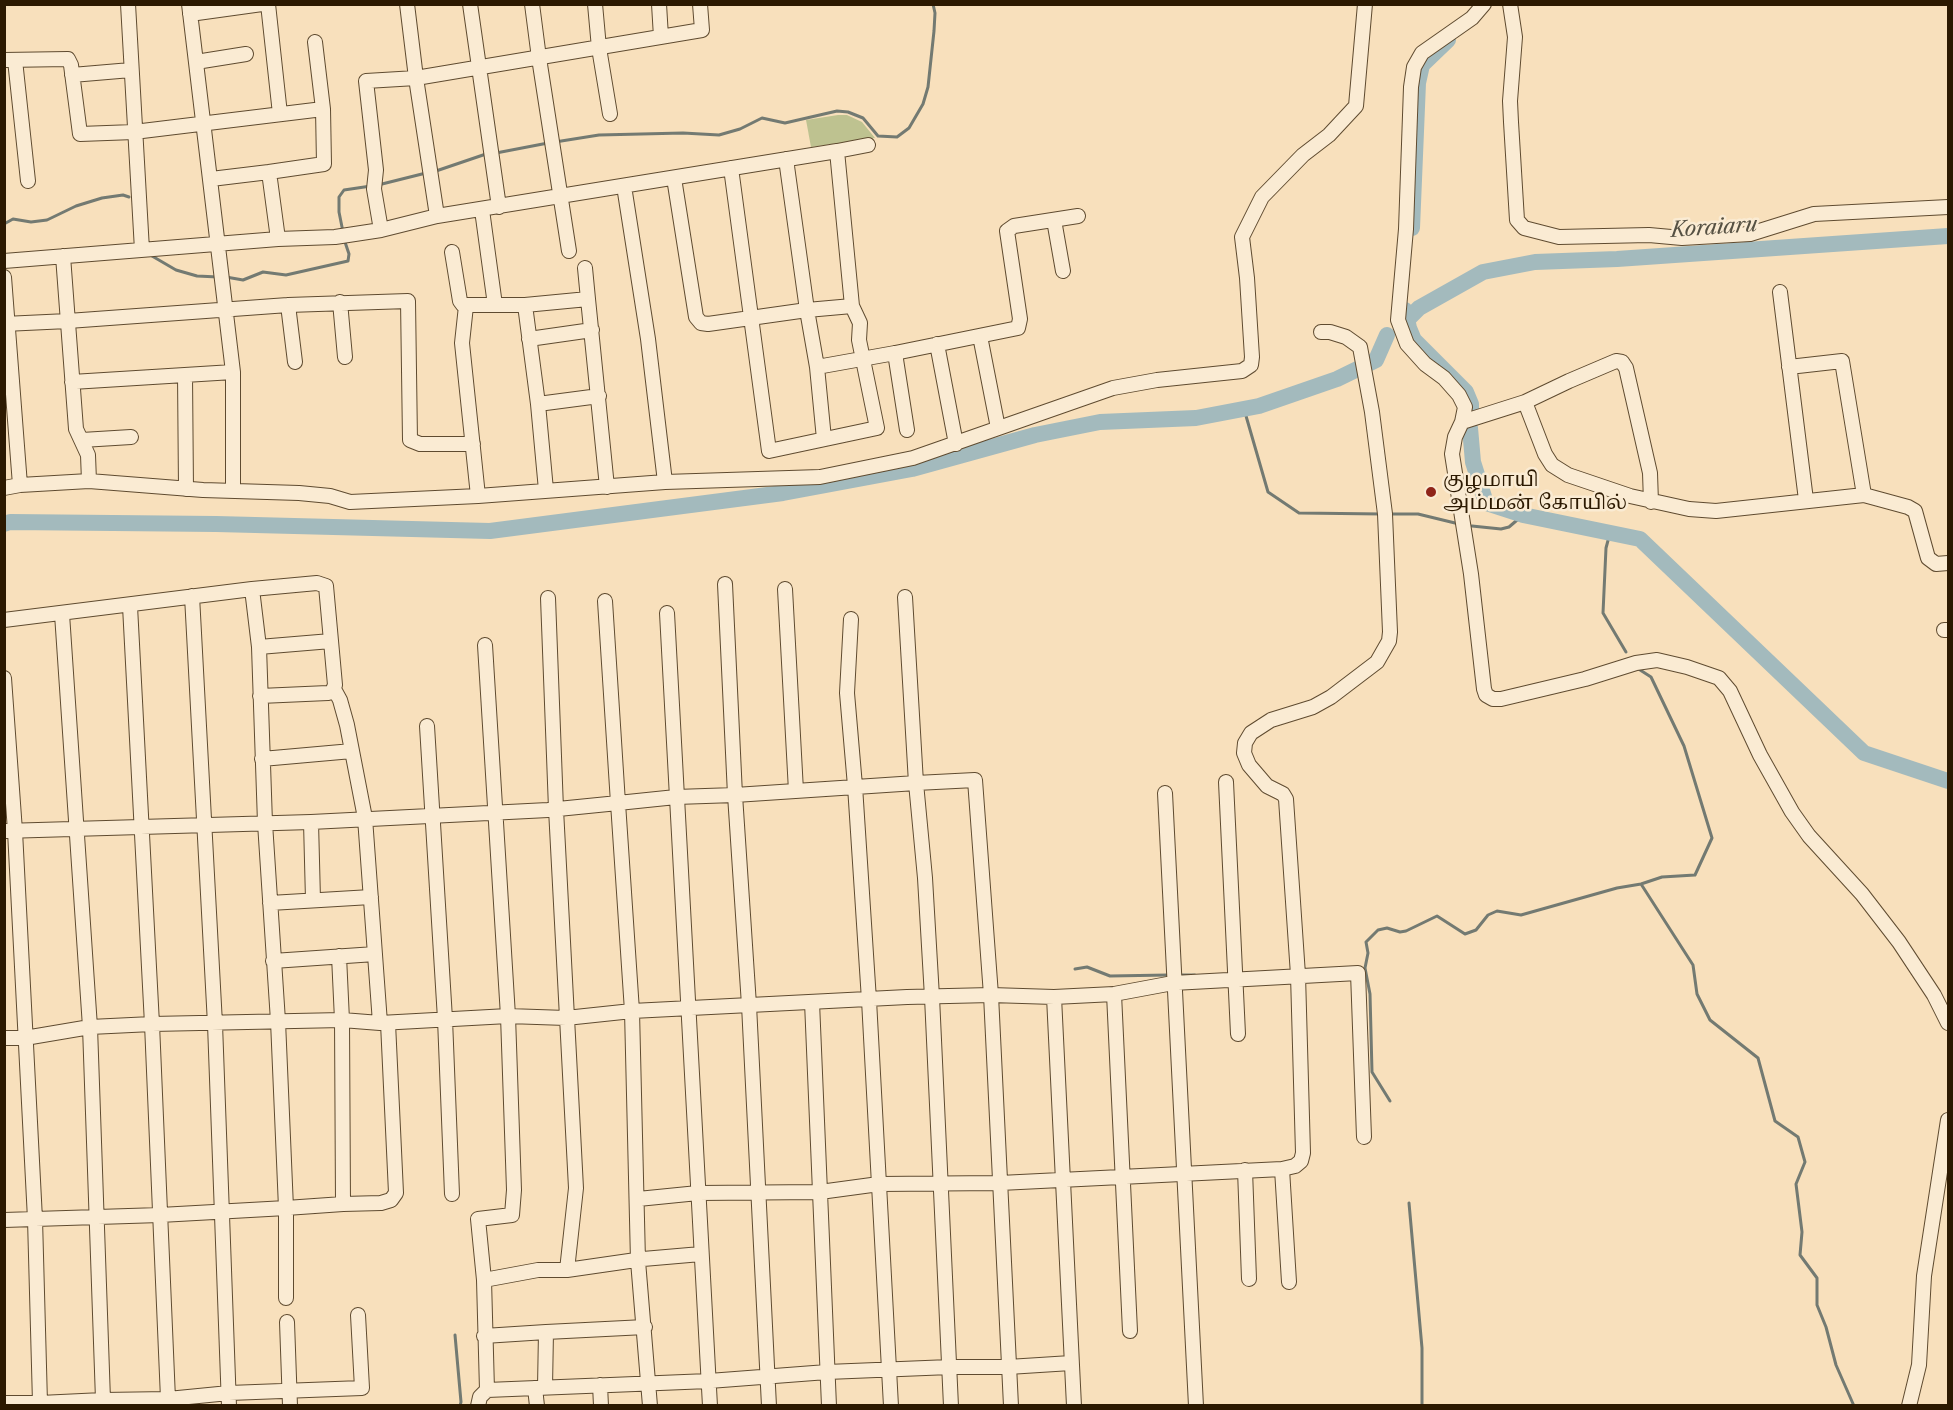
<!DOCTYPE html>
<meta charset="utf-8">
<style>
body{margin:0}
#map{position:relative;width:1953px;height:1410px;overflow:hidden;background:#f8e0bc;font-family:"Libre Caslon Text",serif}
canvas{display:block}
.frame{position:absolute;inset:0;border:6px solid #2c1901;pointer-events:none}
</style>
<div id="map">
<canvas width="1953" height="1410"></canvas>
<div class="frame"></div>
</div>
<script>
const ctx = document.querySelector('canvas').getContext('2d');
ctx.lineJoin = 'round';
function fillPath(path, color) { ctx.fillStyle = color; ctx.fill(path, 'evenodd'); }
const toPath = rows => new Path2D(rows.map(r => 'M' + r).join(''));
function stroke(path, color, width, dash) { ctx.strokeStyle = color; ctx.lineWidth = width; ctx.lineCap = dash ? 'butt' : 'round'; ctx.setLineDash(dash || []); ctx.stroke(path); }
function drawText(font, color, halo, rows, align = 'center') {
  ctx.font = font + ' "Libre Caslon Text","Noto Serif Tamil",serif'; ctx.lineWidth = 5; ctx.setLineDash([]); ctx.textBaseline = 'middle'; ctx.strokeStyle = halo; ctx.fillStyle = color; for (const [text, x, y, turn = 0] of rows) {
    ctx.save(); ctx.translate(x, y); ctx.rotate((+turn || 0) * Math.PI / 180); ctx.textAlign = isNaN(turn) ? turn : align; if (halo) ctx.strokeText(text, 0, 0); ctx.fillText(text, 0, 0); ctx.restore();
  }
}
fillPath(toPath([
 [838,115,847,115,862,122,875,138,811,147,806,120]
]), '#bec290');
stroke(toPath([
 [555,142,599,135,683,133,719,135,740,129,762,118,785,123,837,111,848,112,863,118,878,136,897,137,909,128,923,104,928,87,934,31,935,13,933,4],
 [496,153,548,143],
 [436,171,486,154],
 [378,185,426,173],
 [4,224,13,219,31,222,47,220,76,206,102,198,123,195,129,197],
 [343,232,339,212,339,197,344,190,371,186],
 [152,256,176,270,197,276,218,277],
 [226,277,243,280,263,272,286,275,348,261,349,254,344,239],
 [1244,409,1268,492,1299,513,1382,514],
 [1389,514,1418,514,1455,523],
 [1472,526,1501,529,1509,527,1523,515],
 [1610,533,1606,548,1603,613,1626,652],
 [1641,884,1693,965,1697,994,1710,1020,1758,1058,1775,1121,1798,1137,1805,1162,1796,1184,1802,1232,1800,1255,1817,1278,1817,1305,1826,1327,1836,1365,1854,1406],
 [1075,969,1087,967,1110,976,1168,975],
 [1179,975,1195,975],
 [1390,1101,1372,1072,1370,994,1365,968,1368,953,1366,942,1378,930,1387,928,1400,932,1406,931,1437,916,1465,934,1476,930,1488,915,1497,911,1521,915,1617,888,1641,884,1662,877,1695,875,1712,838,1684,746,1651,677,1637,668],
 [1409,1203,1422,1348,1422,1406],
 [455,1335,461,1402,460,1406]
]), '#737a72', 3);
stroke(toPath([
 [1412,228,1418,83,1422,65,1448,40],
 [1405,310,1409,328,1414,340,1466,392,1471,404,1471,414],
 [1407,320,1419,308,1483,272,1535,262,1617,259,1948,236],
 [1470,428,1473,462,1486,503,1523,515,1640,539,1864,753,1948,781],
 [4,524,10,522,216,524,490,531,783,493,912,469,1035,435,1100,422,1196,418,1259,406,1337,379,1376,360,1387,335]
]), '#a3babd', 16);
const minor = toPath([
 [128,4,142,250],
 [268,4,280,114],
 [407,4,416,78,437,216],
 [470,4,499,207],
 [532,4,539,58,569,251],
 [595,4,599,48,610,114],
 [659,4,661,37],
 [1484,4,1472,18,1422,53,1414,67,1411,87,1406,229,1398,320,1407,344,1425,364,1444,378,1459,395,1465,407,1462,422,1455,437,1452,454,1471,574,1484,689,1486,695,1493,699,1501,699,1585,679,1636,663,1657,660,1687,667,1719,678,1730,691,1760,755,1792,812,1809,836,1862,894,1899,942,1934,995,1948,1023],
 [1510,4,1515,37,1510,101,1511,122,1517,220,1524,228,1559,237,1649,235,1682,238,1750,234,1814,214,1948,207],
 [190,14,262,4],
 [4,60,68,59,71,65,80,134,134,132,323,109,315,42],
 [15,60,28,181],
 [196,62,246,54],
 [72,75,131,70],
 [837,151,868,145],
 [786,159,807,310,817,367,824,439],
 [269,172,324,164,323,109],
 [674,178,696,317,701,323,708,324,807,310,852,306],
 [211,179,269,172,278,239],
 [624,186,648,339,665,482],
 [482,210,495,305],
 [1054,220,1063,271],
 [381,230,374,189,376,170,366,81,416,78,702,30,700,4],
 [452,252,460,301,463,305,525,305,588,299,607,487],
 [63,256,76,429,88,455,89,481],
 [4,261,278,239,335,237,381,230,437,216,837,151,852,306,860,323,859,340,877,428,769,451,731,168],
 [585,268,588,299],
 [4,277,20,485],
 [1780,292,1806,500],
 [340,302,345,357],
 [288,305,295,362],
 [525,305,538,404,546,490],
 [466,306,462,343,478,496],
 [4,324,68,321,288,305,408,301,410,440,420,444,473,444],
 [980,336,998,428],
 [529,339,592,330],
 [937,344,956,444],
 [895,353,907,430],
 [817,367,895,353,1018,328,1020,319,1007,231,1014,226,1078,216],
 [1789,367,1842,361,1864,495],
 [233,372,233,491],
 [185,375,186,489],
 [72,382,233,372,189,4],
 [1525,402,1569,381,1616,361,1622,362,1626,368,1650,473,1651,502],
 [538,404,599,396],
 [1462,422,1525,402,1545,454,1552,465,1568,475,1630,496,1689,509,1716,511,1864,495,1908,507,1915,511,1928,558,1936,564,1948,563],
 [82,440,131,437],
 [4,488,20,485,89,481,203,490,299,493,330,496,350,502,478,496,665,482,820,477,913,458,1113,388,1157,380,1242,371,1251,365,1252,357,1247,278,1242,237,1262,197,1303,155,1329,135,1356,106,1365,4],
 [725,584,735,795,749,1005,769,1406],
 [252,589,317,583,326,586,335,685,332,692,328,693,260,696],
 [785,589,796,791],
 [192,596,215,1024,229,1406],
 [905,597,916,783,975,780,991,995,1011,1406],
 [548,598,556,809,576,1188,567,1270],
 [605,601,618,803,676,797,735,795,916,783,925,878,932,997,951,1406],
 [667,613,710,1406],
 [62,614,90,1027,103,1400,168,1399,152,1024,130,606],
 [851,619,847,693,855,786,869,1000,891,1406],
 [4,620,252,589,259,647,265,823,278,1021,286,1208,160,1215,4,1220],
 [1944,630,1948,630],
 [259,647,331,641],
 [4,678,15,831,35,1219,40,1403,4,1403],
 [334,689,340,700,347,725,365,818,380,1023],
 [427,726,445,1019,452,1194],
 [262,759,352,751],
 [1226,782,1238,1034],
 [1165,793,1196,1406],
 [311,822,313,900],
 [4,831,311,822,548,810,618,803,632,1011,638,1261,650,1406],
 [270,903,371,897],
 [273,961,375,954],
 [1114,994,1130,1331],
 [1054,997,1074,1406],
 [812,1002,829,1406],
 [4,1038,25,1038,90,1027,152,1024,342,1020,380,1023,508,1016,566,1018,632,1011,907,997,991,995,1054,997,1114,994,1173,983,1358,973,1364,1137],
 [1282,1169,1289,1282],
 [1245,1170,1249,1279],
 [638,1199,698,1193,820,1192,879,1184,1000,1183,1282,1169,1295,1166,1301,1161,1303,1153,1298,975,1286,799,1283,794,1267,786,1249,765,1244,753,1245,743,1251,733,1271,720,1313,707,1331,697,1377,662,1389,641,1390,632,1385,514,1372,412,1360,347,1346,337,1330,332,1321,332],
 [343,1204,381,1203,391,1200,396,1193,388,1023],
 [484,1280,538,1270,567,1270,643,1259,701,1254],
 [286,1298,286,1208,343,1204,342,1020,339,956],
 [287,1322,290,1406],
 [546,1332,645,1327],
 [484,1336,546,1332,545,1387],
 [600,1385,601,1406],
 [535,1388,537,1406],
 [487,1390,709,1381,827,1372,950,1367,1008,1367,1071,1363],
 [40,1403,103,1400],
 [168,1406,168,1399,229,1393,362,1388,358,1315],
 [478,1406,480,1397,487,1390,484,1280,478,1219,512,1215,514,1190,508,1016,485,645],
 [1909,1406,1919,1365,1924,1276,1948,1120]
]);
stroke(minor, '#5f4b30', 16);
stroke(minor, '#faebd3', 14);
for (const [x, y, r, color] of [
 [1431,492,6,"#8f2418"]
]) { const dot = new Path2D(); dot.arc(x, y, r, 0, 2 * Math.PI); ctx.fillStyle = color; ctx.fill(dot); stroke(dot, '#faebd3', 2); }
drawText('20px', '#2c1901', '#faebd3', [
 ["குழமாயி",1443,480],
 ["அம்மன் கோயில்",1443,503]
], 'left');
drawText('italic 21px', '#565143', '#faebd3', [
 ["Koraiaru",1714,228,-4]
]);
</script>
